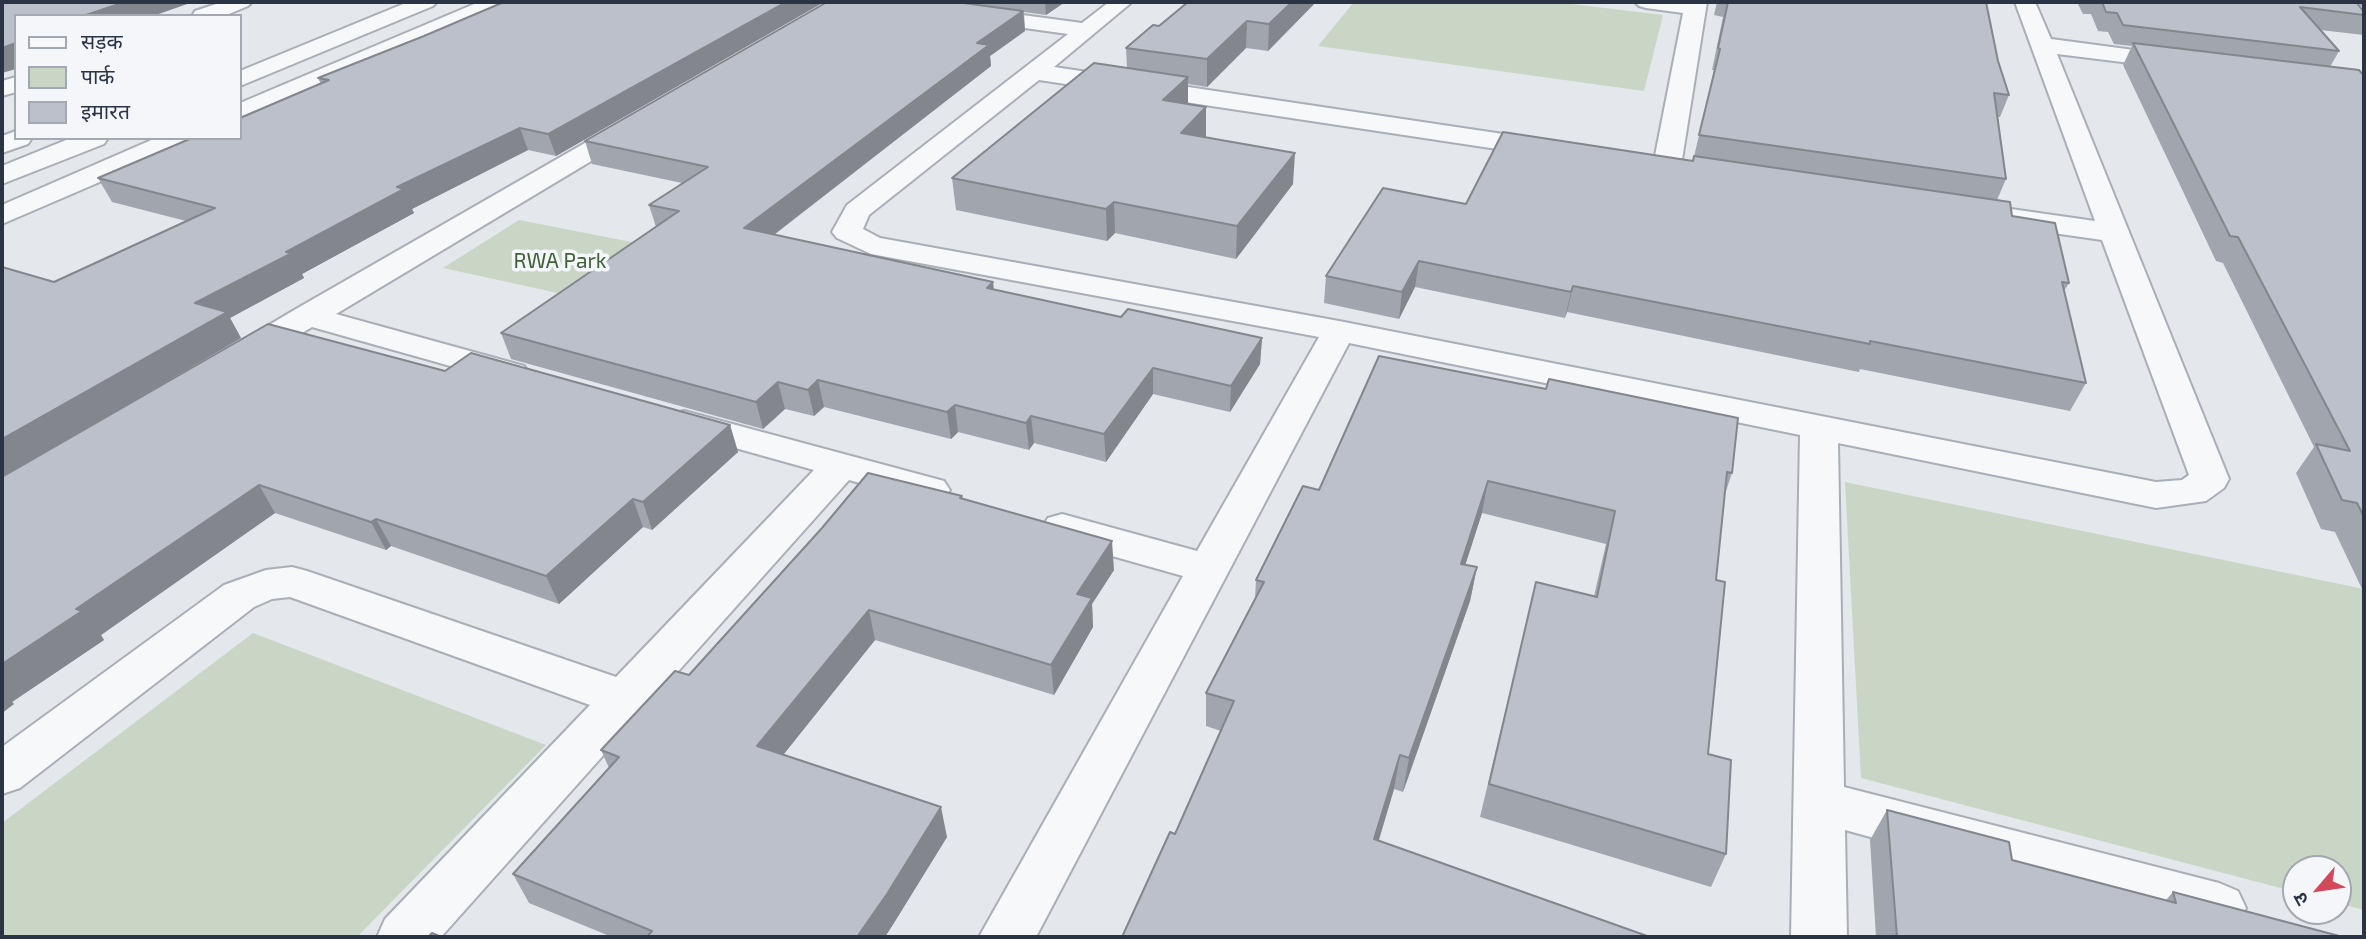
<!DOCTYPE html>
<meta charset="utf-8">
<style>
body{margin:0}
#map{position:relative;width:2366px;height:939px;overflow:hidden;background:#e4e7ec;font-family:"Exo 2","Noto Sans Devanagari",sans-serif}
canvas{display:block}
.frame{position:absolute;inset:0;border:4px solid #2b3445;pointer-events:none}
.legend{position:absolute;left:14px;top:14px;width:228px;height:126px;box-sizing:border-box;background:#f4f6f9;border:2px solid #a4a8b1;margin:0;padding:9px 12px;list-style:none;font-size:21px;color:#2b3445}
.legend li{display:flex;align-items:center;gap:14px;height:35px}
.legend b{width:35px;border:2px solid #a4a8b1}
.north{position:absolute;left:2282px;top:855px;width:70px;height:70px;box-sizing:border-box;background:#f4f6f9;border:2px solid #a4a8b1;border-radius:50%;rotate:241deg;font-size:19px;font-weight:700;line-height:28px;text-align:center;color:#2b3445}
.north::after{content:'';display:block;margin:auto;width:24px;height:32px;background:#d1495b;clip-path:polygon(50% 0,100% 100%,50% 72%,0 100%)}
</style>
<div id="map">
<canvas width="2366" height="939"></canvas>
<div class="frame"></div>
<ul class="legend">
<li><b style="height:9px;background:#f7f8fa"></b>सड़क</li>
<li><b style="height:19px;background:#c9d6c5"></b>पार्क</li>
<li><b style="height:19px;background:#bbc0ca"></b>इमारत</li>
</ul>
<div class="north">उ</div>
</div>
<script>
const ctx = document.querySelector('canvas').getContext('2d');
ctx.lineJoin = 'round';
function fillPath(path, color) { ctx.fillStyle = color; ctx.fill(path, 'evenodd'); }
const toPath = rows => new Path2D(rows.map(r => 'M' + r).join(''));
function stroke(path, color, width, dash) { ctx.strokeStyle = color; ctx.lineWidth = width; ctx.lineCap = dash ? 'butt' : 'round'; ctx.setLineDash(dash || []); ctx.stroke(path); }
function drawText(font, color, halo, rows, align = 'center') {
  ctx.font = font + ' "Exo 2",sans-serif'; ctx.lineWidth = 7; ctx.setLineDash([]); ctx.textBaseline = 'middle'; ctx.strokeStyle = halo; ctx.fillStyle = color; for (const [text, x, y, turn = 0] of rows) {
    ctx.save(); ctx.translate(x, y); ctx.rotate((+turn || 0) * Math.PI / 180); ctx.textAlign = isNaN(turn) ? turn : align; if (halo) ctx.strokeText(text, 0, 0); ctx.fillText(text, 0, 0); ctx.restore();
  }
}
fillPath(toPath([
 [1354,2,1555,2,1663,15,1644,91,1318,46],
 [519,220,647,245,576,297,443,268],
 [1845,482,2364,589,2364,910,2338,903,2338,869,2296,869,2296,892,1861,778],
 [253,633,546,745,357,937,2,937,2,823]
]), '#c9d6c5');
const minor = toPath([
 [222,2,252,2,248,6,224,16,192,16,195,11,222,2],
 [479,2,507,2,503,6,240,120,240,103,479,2],
 [869,2,926,2,1082,23,1109,2,1132,2,1054,67,1550,141,1559,143,1563,149,1559,155,1550,157,1039,80,869,215,863,229,880,238,1339,321,2156,482,2182,480,2189,475,2102,240,2004,226,1994,223,1989,217,1994,211,2004,208,2095,221,2015,2,2035,2,2051,39,2187,57,2191,62,2187,67,2179,69,2057,54,2229,479,2224,488,2206,501,2156,508,1838,443,1844,787,2219,883,2238,891,2246,908,2238,925,2219,933,1845,830,1847,937,1791,937,1800,435,1349,343,1036,937,979,937,1183,576,1048,538,1042,528,1048,518,1062,514,1197,551,1319,337,871,254,837,238,832,232,847,205,1068,34,880,8,873,6,869,2],
 [1635,2,1707,2,1681,166,1677,172,1667,174,1657,172,1653,166,1683,13,1646,8,1639,6,1635,2],
 [16,77,16,92,2,96,2,81,16,77],
 [634,117,643,120,647,125,643,130,336,314,524,366,529,373,524,380,512,383,500,380,312,327,254,362,242,365,230,362,225,355,230,348,296,309,625,120,634,117],
 [156,138,192,138,188,144,2,224,2,205,156,138],
 [684,411,944,481,950,490,944,499,930,503,849,480,441,937,377,937,385,919,590,705,290,597,272,599,254,607,20,788,2,794,2,747,224,585,266,570,292,567,307,571,616,677,814,470,671,430,666,422,671,414,684,411]
]);
const tertiary = toPath([
 [408,2,437,2,433,6,240,86,240,71,408,2],
 [16,131,16,138,32,138,28,144,2,153,2,136,16,131],
 [71,138,108,138,104,144,2,184,2,166,71,138]
]);
stroke(minor, '#a9aeb7', 4);
stroke(tertiary, '#a9aeb7', 4);
fillPath(minor, '#f7f8fa');
fillPath(tertiary, '#f7f8fa');
fillPath(toPath([
 [504,2,824,2,556,156,528,150,412,209,414,213,302,274,304,278,230,318,241,338,112,414,445,371,730,425,738,452,652,530,643,527,559,604,391,546,386,550,275,513,101,635,104,640,12,702,14,704,2,713,2,267,54,282,186,221,112,202,98,178,321,84,318,78,424,36],
 [827,2,1065,2,1046,15,1024,12,1025,31,990,56,991,66,774,235,994,290,1121,317,1262,338,1260,364,1230,412,1153,394,1106,462,1034,443,1029,450,958,432,951,439,824,407,814,416,785,409,763,429,511,359,501,333,656,227,649,205,682,183,592,164,585,141],
 [1316,2,1268,51,1246,48,1207,87,1188,84,1188,104,1205,137,1293,184,1236,259,1115,233,1107,241,956,210,952,178,1127,68,1126,48,1159,26],
 [1717,2,1986,2,1998,61,2009,95,2000,117,1998,117,2006,179,1997,200,2069,283,2064,291,2086,383,2070,411,1860,369,1859,372,1567,312,1565,318,1415,287,1399,319,1324,303,1326,276,1466,204,1693,161,1714,70,1712,70,1723,17,1714,15],
 [2077,2,2356,2,2364,12,2364,35,2320,30,2339,51,2330,67,2364,76,2364,593,2335,532,2321,529,2296,473,2314,447,2223,263,2216,261,2123,65,2132,46,2114,44,2108,32,2098,31,2091,14,2083,14],
 [2357,2,2364,2,2364,9],
 [1379,356,1732,473,1725,494,1716,580,1708,754,1726,854,1711,887,1480,817,1536,582,1594,596,1606,544,1482,513,1465,565,1477,567,1470,601,1403,792,1394,789,1379,840,1175,834,1221,731,1206,726,1206,693,1255,599,1256,580,1319,490],
 [962,498,1114,570,1092,604,1093,627,1054,695,875,640,784,754,947,837,885,937,612,937,529,903,513,874,609,768,601,750,689,675],
 [1887,810,2012,860,2166,900,2173,892,2343,937,1876,937,1870,840]
]), '#a1a5ae');
fillPath(toPath([
 [125,2,193,2,153,16,83,16],
 [786,2,824,2,556,156,548,134],
 [1045,2,1065,2,1046,15],
 [1292,2,1316,2,1268,51,1269,24],
 [1023,11,1025,31,990,56,991,66,750,253,744,228,977,43],
 [1247,21,1246,48,1207,87,1207,59],
 [16,43,16,69,2,73,2,48],
 [1188,77,1188,105,1163,100],
 [1206,107,1206,137,1181,133],
 [520,128,528,150,412,209,414,213,302,274,304,278,230,318,241,338,2,478,2,439,195,303,397,187],
 [1295,153,1293,184,1236,259,1237,226],
 [1114,202,1115,233,1107,241,1106,209],
 [1419,261,1415,287,1399,319,1402,292],
 [993,282,996,307,987,288],
 [1573,286,1567,312,1565,318,1571,292],
 [1262,338,1260,364,1230,412,1231,386],
 [1153,368,1153,394,1106,462,1104,434],
 [818,380,824,407,814,416,808,390],
 [778,382,785,409,763,429,756,402],
 [955,405,958,432,951,439,947,412],
 [1031,416,1034,443,1029,450,1026,423],
 [730,425,738,452,652,530,643,502],
 [1488,481,1482,513,1455,597,1461,564],
 [259,485,275,513,101,635,104,640,12,702,14,704,2,713,2,664,76,609],
 [633,499,643,527,559,604,546,576],
 [376,519,391,546,386,550,371,522],
 [1112,541,1114,570,1092,604,1093,627,1054,695,1051,665,1077,594],
 [1477,567,1470,601,1403,792,1409,758],
 [869,610,875,640,767,775,757,746],
 [1400,755,1394,789,1369,872,1374,839],
 [941,807,947,837,894,923,885,937,857,937]
]), '#83868d');
const building = toPath([
 [2,2,125,2,83,16,16,16,16,43,2,48,2,2],
 [504,2,786,2,548,134,520,128,397,187,404,189,286,252,292,253,195,303,227,312,2,439,2,267,54,282,215,208,98,178,192,138,240,138,240,118,329,80,318,78,424,36,504,2],
 [827,2,956,2,1023,11,977,43,989,45,744,228,993,282,987,288,1121,317,1128,309,1262,338,1231,386,1153,368,1104,434,1031,416,1026,423,955,405,947,412,818,380,808,390,778,382,756,402,501,333,679,211,649,205,708,167,585,141,827,2],
 [1188,2,1292,2,1269,24,1247,21,1207,59,1126,48,1153,25,1159,26,1188,2],
 [1728,2,1986,2,1998,61,2009,95,1994,93,2006,179,1699,135,1720,49,1718,48,1728,2],
 [2102,2,2356,2,2364,12,2364,15,2300,7,2339,51,2123,25,2117,13,2106,12,2102,2],
 [2133,43,2359,70,2364,76,2364,517,2357,503,2342,500,2316,444,2350,451,2238,237,2230,236,2133,43],
 [1094,63,1188,77,1163,100,1206,107,1181,133,1295,153,1237,226,1114,202,1106,209,952,178,1094,63],
 [1503,132,1693,161,1694,156,2010,202,2012,216,2055,223,2069,283,2062,282,2086,383,1870,341,1870,344,1573,286,1571,292,1419,261,1402,292,1326,276,1383,188,1466,204,1503,132],
 [268,324,445,371,471,353,730,425,643,502,633,499,546,576,376,519,371,522,259,485,76,609,82,611,2,664,2,477,268,324],
 [1379,356,1546,389,1549,379,1738,418,1732,473,1727,472,1716,580,1725,582,1708,754,1731,760,1726,854,1489,784,1536,582,1597,597,1615,511,1488,481,1461,564,1477,567,1409,758,1400,755,1374,839,1650,937,1122,937,1170,832,1175,834,1234,701,1206,693,1264,582,1256,580,1303,486,1319,490,1379,356],
 [868,473,962,496,960,498,1112,541,1077,594,1092,598,1051,665,869,610,757,746,941,807,887,894,857,937,647,937,652,931,513,874,619,757,601,750,675,671,689,675,822,528,868,473],
 [1887,810,2009,842,2012,860,2176,903,2173,892,2343,937,1897,937,1887,810],
 [432,933,441,937,428,937,432,933]
]);
fillPath(building, '#bbc0ca');
stroke(building, '#83868d', 2);
drawText('21px', '#3f6138', '#f4f6f9', [
 ["RWA Park",560,261]
]);
</script>
